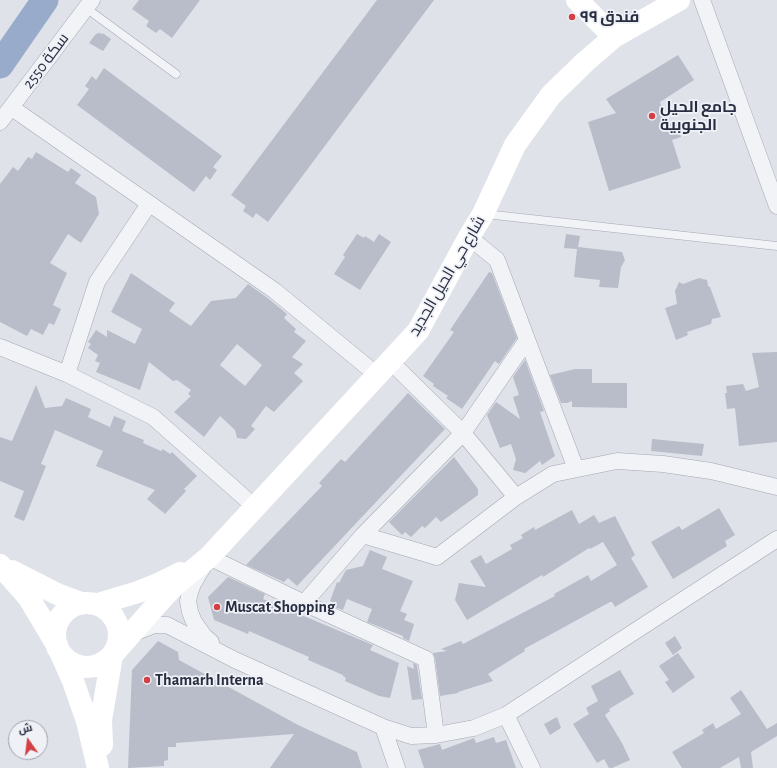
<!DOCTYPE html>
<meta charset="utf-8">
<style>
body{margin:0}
#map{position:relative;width:777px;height:768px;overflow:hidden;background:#dfe2e9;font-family:"Alegreya Sans",Cairo,sans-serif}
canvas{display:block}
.north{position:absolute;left:8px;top:720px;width:40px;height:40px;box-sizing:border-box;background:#eff1f7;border:1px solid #9fa3ae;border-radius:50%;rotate:346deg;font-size:11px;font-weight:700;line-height:16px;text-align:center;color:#282e41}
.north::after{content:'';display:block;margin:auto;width:14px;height:18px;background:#d34043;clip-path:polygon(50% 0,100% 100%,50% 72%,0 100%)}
</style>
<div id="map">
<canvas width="777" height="768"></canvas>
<div class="north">ش</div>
</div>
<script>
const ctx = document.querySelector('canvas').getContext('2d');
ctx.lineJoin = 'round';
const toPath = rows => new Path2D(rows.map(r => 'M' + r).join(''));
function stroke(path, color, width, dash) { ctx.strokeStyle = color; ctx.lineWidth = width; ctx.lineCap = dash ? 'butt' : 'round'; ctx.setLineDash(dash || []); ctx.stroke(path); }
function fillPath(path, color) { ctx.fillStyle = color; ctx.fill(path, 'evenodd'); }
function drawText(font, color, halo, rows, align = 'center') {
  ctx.font = font + ' "Alegreya Sans",Cairo,sans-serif'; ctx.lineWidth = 3.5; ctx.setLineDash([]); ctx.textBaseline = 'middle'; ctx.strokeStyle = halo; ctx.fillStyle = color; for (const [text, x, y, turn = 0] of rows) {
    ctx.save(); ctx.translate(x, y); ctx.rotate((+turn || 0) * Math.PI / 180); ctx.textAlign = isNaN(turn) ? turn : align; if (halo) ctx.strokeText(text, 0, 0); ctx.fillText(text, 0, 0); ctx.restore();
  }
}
stroke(toPath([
 [0,65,45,0]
]), '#99abcb', 27);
fillPath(toPath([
 [139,0,200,0,172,38,160,29,156,33,146,26,149,21,132,9],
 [377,0,434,0,268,222,256,213,253,218,243,211,246,206,231,195],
 [98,33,104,34,111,39,103,51,89,43,95,35],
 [678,55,694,80,660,102,667,125,676,122,681,137,672,140,681,168,609,191,588,122,616,113,606,99],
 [104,68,222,156,213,167,217,170,210,180,206,176,194,192,77,105,89,89,85,86,92,76,96,80],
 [36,152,68,172,71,168,81,175,75,183,96,197,99,214,81,243,68,234,50,263,67,273,53,305,61,309,54,325,49,323,43,335,31,329,27,336,0,322,0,184,13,167,18,171,28,157,32,159],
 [357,234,364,238,365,236,374,242,379,234,391,242,360,290,334,274,345,257,343,255],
 [566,234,580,236,578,247,622,252,625,260,621,267,618,288,599,287,600,280,574,277,577,249,564,248],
 [489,272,492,273,517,338,499,364,495,361,462,409,446,398,448,396,433,386,434,384,423,376,454,332,450,330],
 [131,273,175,303,169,311,191,326,211,301,236,298,248,284,269,299,287,314,284,318,296,329,294,332,306,341,292,357,303,364,294,373,303,381,274,412,266,406,251,426,255,429,246,439,237,438,235,430,220,416,204,437,174,412,191,396,188,394,191,390,177,380,173,381,149,362,140,390,96,372,100,363,95,361,98,355,88,348,91,344,88,342,96,330,107,337,107,330,135,344,142,329,111,312],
 [237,344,262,365,245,386,220,365],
 [699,278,707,280,708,286,710,287,721,317,712,319,711,324,687,332,688,335,676,340,665,308,677,304,675,291,679,282,683,284],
 [777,352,777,442,739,446,735,408,727,409,725,393,727,393,726,386,743,384,746,391,759,387,752,353],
 [525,360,544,411,540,412,555,456,542,465,540,461,525,473,513,470,516,459,511,444,500,448,487,415,496,402,520,419,513,397,519,395,513,377],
 [575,369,592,369,592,383,627,383,627,408,572,407,572,401,567,403,561,403,550,375],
 [36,385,45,408,62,406,66,398,91,409,88,417,110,427,114,416,126,421,122,431,144,440,143,443,161,451,163,449,170,454,172,452,197,476,184,489,186,491,165,514,147,499,155,490,96,466,103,451,55,430,41,464,46,466,24,521,14,517,24,491,0,481,0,437,12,441],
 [408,393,445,429,360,519,297,586,288,578,284,582,246,565,322,486,319,483,341,459,345,462],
 [652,439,704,444,702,456,651,451],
 [454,457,478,489,478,495,441,522,436,517,425,528,422,526,411,537,405,532,402,535,389,522],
 [719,508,735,535,725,541,727,546,673,579,651,542,679,526,682,530],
 [572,510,579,524,594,515,599,523,615,516,635,555,631,558,648,587,615,607,612,602,610,602,524,649,525,651,488,674,493,681,458,692,458,693,440,696,435,658,433,653,447,651,441,649,461,641,463,644,555,596,554,594,588,575,591,581,617,565,603,542,590,549,589,548,543,577,542,575,467,620,455,600,459,583,486,587,470,561,481,555,486,564,512,549,510,545,523,538,521,535,534,527,535,530],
 [370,550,387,557,382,569,413,581,400,611,407,614,404,620,414,624,409,641,403,638,403,636,367,622,372,609,347,599,343,610,332,606,334,603,330,601,337,582,339,583,346,570,363,566],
 [228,577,265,594,263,599,373,645,370,650,399,663,390,698,379,696,345,681,346,678,343,676,343,675,308,660,309,657,249,631,248,634,214,620,208,597],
 [675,636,682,648,673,655,665,643],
 [158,641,178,652,179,660,300,726,357,752,362,768,270,768,294,734,176,743,176,747,168,747,168,760,164,761,164,766,128,768,132,670],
 [678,653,695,677,673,693,665,682,669,680,659,666],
 [413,663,417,665,422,699,412,700,407,666,414,669],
 [620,670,634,694,609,709,610,711,605,715,622,743,630,760,612,768,609,768,604,759,597,763,573,724,589,714,586,708,598,701,591,686],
 [741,690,767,729,777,723,777,736,751,752,753,768,741,768,739,757,720,768,682,768,672,752,704,733,702,730,713,723,716,729,741,714,730,698],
 [557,717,561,728,550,735,544,724],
 [494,737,496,743,506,740,516,768,424,768,418,750,440,744,442,750,474,738,476,743]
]), '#b9bdc9');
const lane = toPath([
 [86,8,176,74],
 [485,214,777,246]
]);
const street = toPath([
 [702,0,777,206],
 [12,108,275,291,377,375],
 [0,122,92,0],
 [469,237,497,260,576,469],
 [0,347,67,374,153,417,255,507],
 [390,361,463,433,516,497],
 [67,374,97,282,149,204],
 [363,535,437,557,516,497,553,474,617,461,663,464,711,471,777,487],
 [304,603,363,535,463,433,527,340],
 [134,633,154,625,167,625,235,660,383,727,411,736,436,735,474,728,506,715,777,539],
 [211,642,204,636,194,622,190,612,188,601,190,592,193,584,209,557,304,603,426,659,436,735],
 [506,715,532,768],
 [383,727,397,768]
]);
stroke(lane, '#a4a8b3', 9);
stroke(street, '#a4a8b3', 17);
stroke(lane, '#f2f3f7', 8);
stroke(street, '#f2f3f7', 16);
stroke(toPath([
 [577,0,614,37],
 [0,565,29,598,57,645],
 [12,571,57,594,81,603],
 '55 635a32 32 0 1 1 64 0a32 32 0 1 1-64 0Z',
 [98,604,138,592,158,584,180,573],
 [115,652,160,601,175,585,209,557,418,331,469,237,483,214,515,145,551,95,585,62,614,37,679,0],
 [61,654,73,681,87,721,98,768],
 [102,745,101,720,112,656]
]), '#fff', 22);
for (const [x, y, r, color] of [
 [572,17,4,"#d34043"],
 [652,116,4,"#d34043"],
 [217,607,4,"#d34043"],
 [147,680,4,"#d34043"]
]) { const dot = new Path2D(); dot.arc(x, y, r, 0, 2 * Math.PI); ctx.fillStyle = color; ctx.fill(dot); stroke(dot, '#eff1f7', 1.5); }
drawText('bold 16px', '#282e41', '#eff1f7', [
 ["فندق ٩٩",580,17],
 ["جامع الحيل",660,107],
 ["الجنوبية",660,125],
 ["Muscat Shopping",225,607],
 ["Thamarh Interna",155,680]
], 'left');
drawText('16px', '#282e41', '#eff1f7', [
 ["سكة 2550",46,61,-53],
 ["شارع حي الحيل الجديد",447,276,-60]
]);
</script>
